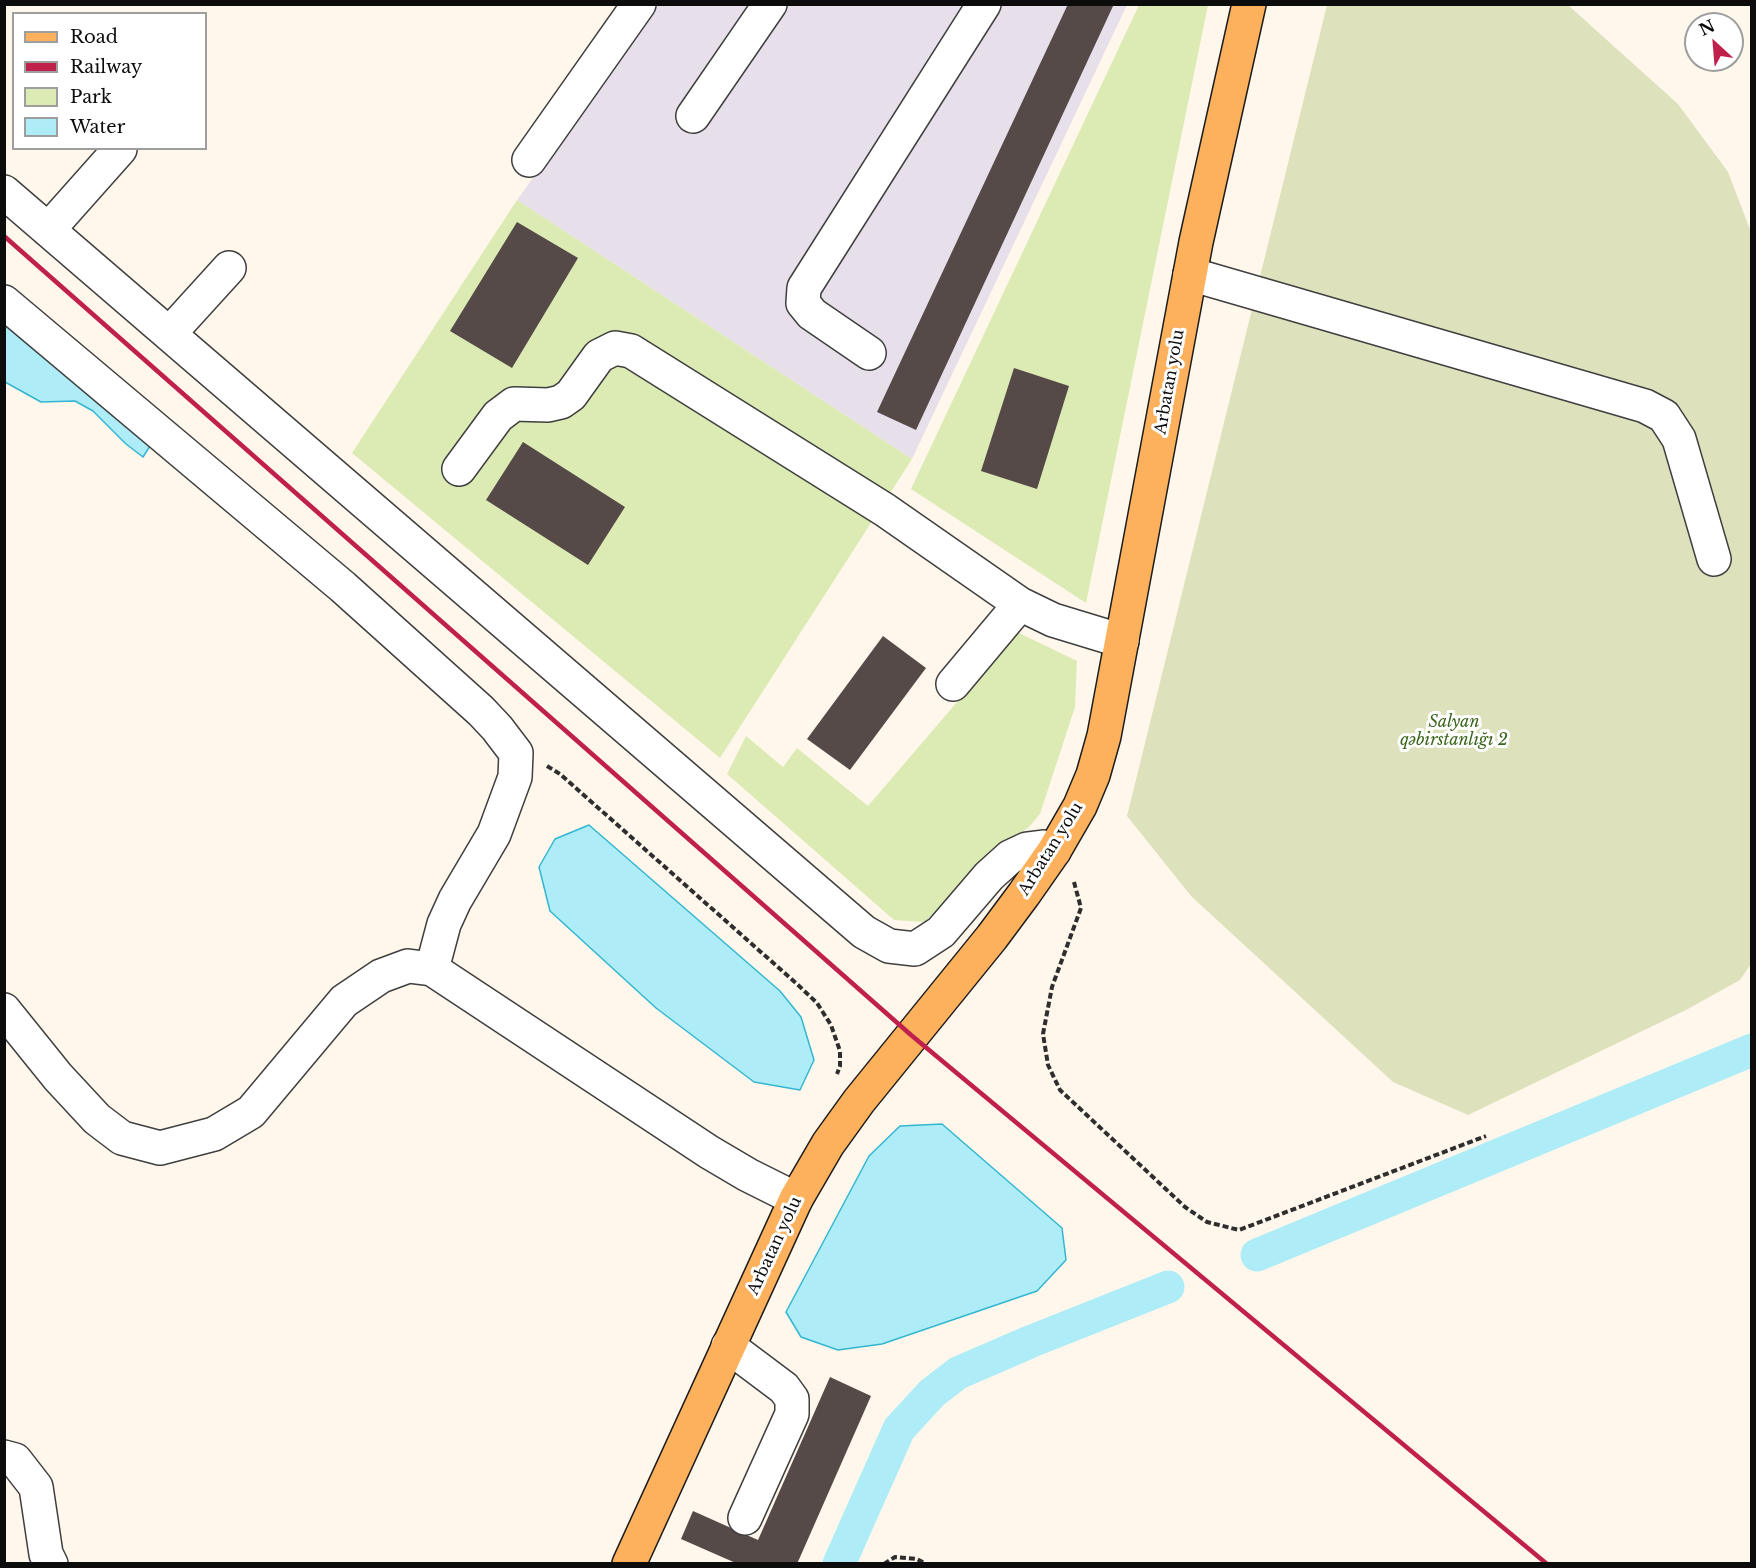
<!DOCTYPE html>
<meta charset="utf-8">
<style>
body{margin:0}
#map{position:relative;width:1756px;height:1568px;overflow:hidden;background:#fff7eb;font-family:"Libre Baskerville",serif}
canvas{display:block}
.frame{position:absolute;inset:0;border:6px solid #0c0c0c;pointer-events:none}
.legend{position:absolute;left:12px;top:12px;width:195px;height:138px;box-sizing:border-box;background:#fff;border:2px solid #9e9e9e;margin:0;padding:8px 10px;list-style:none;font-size:18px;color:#0c0c0c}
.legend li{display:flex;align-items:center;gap:12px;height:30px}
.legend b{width:30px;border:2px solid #9e9e9e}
.north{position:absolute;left:1684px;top:12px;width:60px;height:60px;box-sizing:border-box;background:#fff;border:2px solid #9e9e9e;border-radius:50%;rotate:334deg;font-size:16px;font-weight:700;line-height:24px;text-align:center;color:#0c0c0c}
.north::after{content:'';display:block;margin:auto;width:21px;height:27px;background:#c0204c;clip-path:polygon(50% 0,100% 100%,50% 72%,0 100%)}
</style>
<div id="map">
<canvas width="1756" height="1568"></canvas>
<div class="frame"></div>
<ul class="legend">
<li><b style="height:8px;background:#fdb15d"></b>Road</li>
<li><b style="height:8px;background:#c0204c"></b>Railway</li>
<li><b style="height:16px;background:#dceab4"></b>Park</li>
<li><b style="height:16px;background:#aeedf8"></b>Water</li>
</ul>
<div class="north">N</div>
</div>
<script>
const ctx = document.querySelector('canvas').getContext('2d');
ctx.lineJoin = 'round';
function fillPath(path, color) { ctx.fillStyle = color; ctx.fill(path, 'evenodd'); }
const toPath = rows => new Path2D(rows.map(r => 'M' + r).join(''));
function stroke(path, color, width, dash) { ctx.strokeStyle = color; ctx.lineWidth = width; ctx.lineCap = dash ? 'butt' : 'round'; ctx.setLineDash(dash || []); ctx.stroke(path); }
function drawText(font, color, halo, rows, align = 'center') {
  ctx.font = font + ' "Libre Baskerville",serif'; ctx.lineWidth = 6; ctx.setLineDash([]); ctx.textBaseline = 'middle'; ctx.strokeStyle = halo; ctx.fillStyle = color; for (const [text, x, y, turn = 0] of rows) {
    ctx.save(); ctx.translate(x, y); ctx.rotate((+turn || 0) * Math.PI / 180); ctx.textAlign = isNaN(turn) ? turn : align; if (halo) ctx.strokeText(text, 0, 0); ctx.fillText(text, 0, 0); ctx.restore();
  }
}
fillPath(toPath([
 [659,5,1127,5,912,459,517,200]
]), '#e7e0eb');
fillPath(toPath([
 [1139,5,1208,5,1086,603,911,489],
 [517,200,912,459,720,758,352,453],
 [1017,632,1077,661,1075,707,1040,814,1028,828,1007,842,947,901,924,922,894,920,727,774,746,736,783,767,797,748,868,806]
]), '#dceab4');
fillPath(toPath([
 [1327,5,1568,5,1678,104,1728,172,1751,232,1751,964,1740,980,1686,1010,1468,1115,1393,1082,1191,896,1127,816]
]), '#dde1bc');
const water = toPath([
 [5,318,150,446,143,457,126,444,93,411,75,401,41,402,5,382,5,318],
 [589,825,780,991,801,1017,814,1060,800,1090,754,1082,656,1008,550,911,539,867,555,839,589,825],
 [942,1124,1062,1228,1066,1260,1037,1291,882,1344,838,1350,801,1337,786,1312,869,1156,900,1126,942,1124]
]);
fillPath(water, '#aeedf8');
stroke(water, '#33b6d1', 1.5);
stroke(toPath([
 [1257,1255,1752,1050],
 [839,1564,899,1429,932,1393,958,1373,1032,1341,1168,1287]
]), '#aeedf8', 33);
fillPath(toPath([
 [1068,4,1114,4,916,430,877,412],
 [517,222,578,258,512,368,450,331],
 [1014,368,1069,386,1037,489,981,471],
 [523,442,625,507,588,565,486,500],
 [883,636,926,668,850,770,807,739],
 [830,1377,871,1396,797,1564,738,1564,681,1539,693,1511,758,1540]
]), '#554a48');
const minor = toPath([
 [693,116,770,4],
 [529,160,639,4],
 [4,192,864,932,889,946,915,949,941,932,989,876,1010,857,1027,849,1043,847,1054,851],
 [48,230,120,149],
 [1190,274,1645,406,1664,416,1679,439,1714,559],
 [4,302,343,587,481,711,497,728,516,753,515,777,494,834,455,900,444,924,432,969],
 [169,334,229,268],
 [869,353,812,314,803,303,804,288,984,4],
 [459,469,498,416,514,404,548,405,561,402,571,395,599,356,615,348,631,351,885,510,1020,604,1053,620,1122,641],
 [953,684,1020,604],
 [4,1010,58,1077,97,1119,122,1138,160,1148,214,1134,251,1112,344,1001,381,976,408,966,432,969,709,1152,748,1175,796,1199],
 [728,1346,784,1388,792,1399,792,1414,745,1518],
 [4,1457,15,1460,36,1487,46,1554,51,1564]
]);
const major = toPath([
 [629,1564,796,1199,828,1144,859,1101,992,937,1024,894,1054,851,1080,806,1093,775,1104,736,1196,242,1249,4]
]);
stroke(minor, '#3f3f3f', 36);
stroke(major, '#1d1d1d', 36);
stroke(toPath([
 [547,766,560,774,797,984,817,1003,831,1025,840,1051,840,1066,837,1074],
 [1074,882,1081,908,1052,987,1043,1034,1048,1065,1060,1090,1185,1207,1207,1222,1239,1230,1486,1136],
 [884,1564,895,1557,917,1559,926,1564]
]), '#2e2e2e', 4, [6, 3]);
stroke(minor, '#fff', 33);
stroke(major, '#fdb15d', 33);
stroke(toPath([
 [4,236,911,1035,1547,1564]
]), '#c0204c', 4.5);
drawText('16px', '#0c0c0c', '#fff', [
 ["Arbatan yolu",1170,382,-80],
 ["Arbatan yolu",1051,849,-58],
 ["Arbatan yolu",775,1246,-65]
]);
drawText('italic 16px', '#3b651b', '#fff', [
 ["Salyan",1454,722],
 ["qəbirstanlığı 2",1454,740]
]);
</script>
